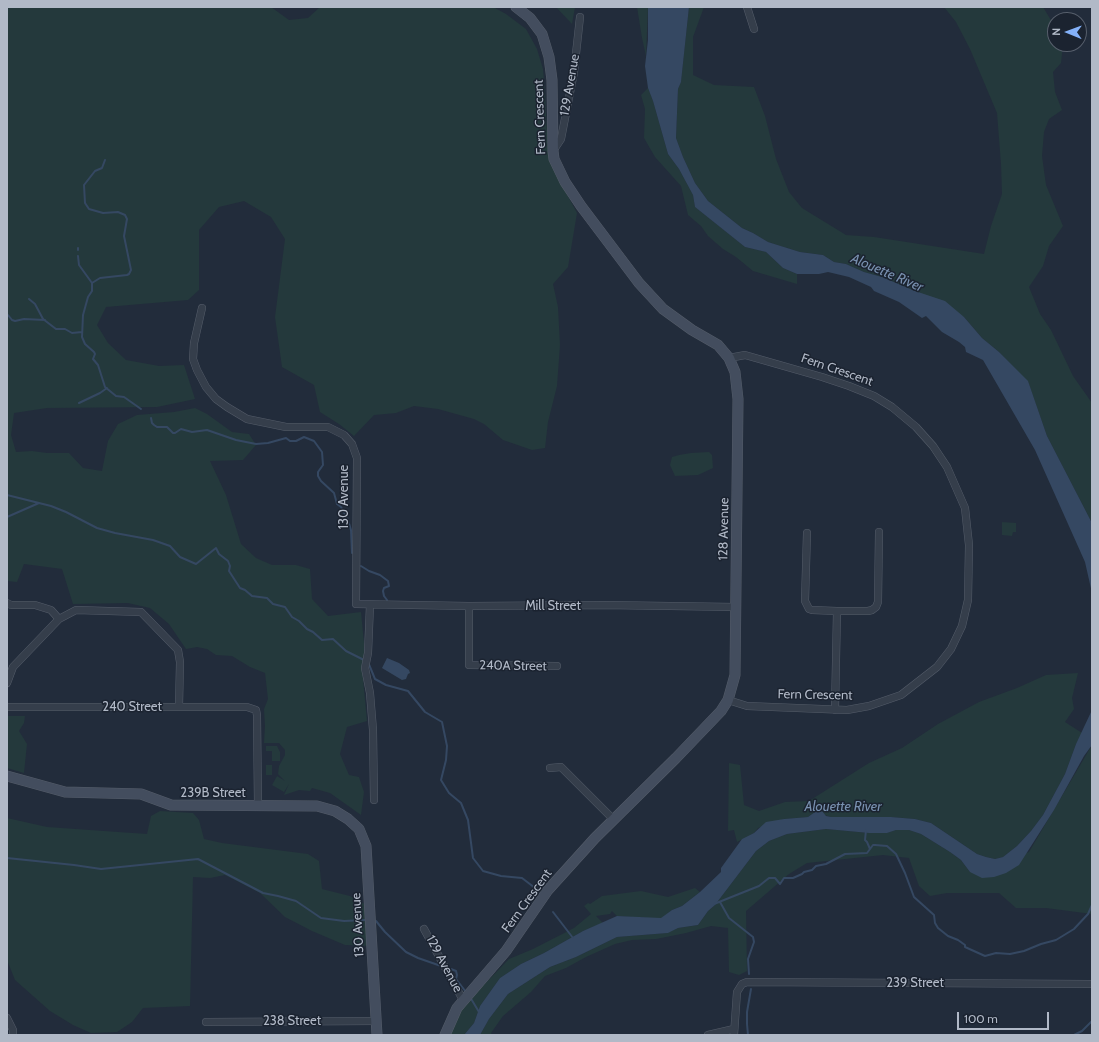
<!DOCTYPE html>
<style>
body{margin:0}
#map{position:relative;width:1099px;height:1042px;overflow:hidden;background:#222c3b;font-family:Cabin,sans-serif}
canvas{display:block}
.frame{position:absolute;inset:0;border:8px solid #b1b9c7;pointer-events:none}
.north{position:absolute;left:1047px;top:12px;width:40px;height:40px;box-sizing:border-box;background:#1b2330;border:1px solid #575f6c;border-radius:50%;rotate:271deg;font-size:11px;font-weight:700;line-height:16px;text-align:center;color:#b1b9c7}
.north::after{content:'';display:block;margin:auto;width:14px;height:18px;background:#84b1f9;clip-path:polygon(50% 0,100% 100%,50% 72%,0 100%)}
.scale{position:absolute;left:957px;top:1012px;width:92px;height:18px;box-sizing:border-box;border:2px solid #b1b9c7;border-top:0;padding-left:5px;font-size:12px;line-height:14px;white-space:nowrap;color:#b1b9c7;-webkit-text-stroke:3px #1b2330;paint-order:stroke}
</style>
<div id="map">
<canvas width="1099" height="1042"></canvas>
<div class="frame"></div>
<div class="north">N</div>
<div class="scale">100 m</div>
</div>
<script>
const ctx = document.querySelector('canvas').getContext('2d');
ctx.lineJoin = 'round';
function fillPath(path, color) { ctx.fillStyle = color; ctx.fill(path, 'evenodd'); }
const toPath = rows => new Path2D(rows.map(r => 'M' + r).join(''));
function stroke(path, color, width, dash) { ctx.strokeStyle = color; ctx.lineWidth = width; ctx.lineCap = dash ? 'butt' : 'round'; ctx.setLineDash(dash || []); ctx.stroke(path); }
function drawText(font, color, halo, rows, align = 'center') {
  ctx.font = font + ' Cabin,sans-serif'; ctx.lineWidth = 3; ctx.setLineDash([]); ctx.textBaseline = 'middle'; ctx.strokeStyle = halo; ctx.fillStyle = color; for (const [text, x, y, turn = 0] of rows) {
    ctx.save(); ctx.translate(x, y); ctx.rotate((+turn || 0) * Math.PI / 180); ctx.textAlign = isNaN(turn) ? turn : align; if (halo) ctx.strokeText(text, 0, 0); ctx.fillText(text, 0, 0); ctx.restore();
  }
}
fillPath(toPath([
 [7,7,271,7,289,20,308,18,320,7,493,7,506,14,526,29,537,49,543,69,545,92,548,153,554,170,577,213,568,267,553,284,558,307,560,345,557,386,548,422,545,448,532,450,503,440,484,424,474,419,438,409,414,406,396,413,374,415,354,436,339,424,320,412,314,385,282,367,275,317,285,239,271,217,244,201,219,207,199,230,199,290,188,300,106,307,97,325,108,343,126,360,159,366,184,365,195,399,157,407,47,408,14,413,11,435,16,452,32,451,47,453,69,453,83,468,102,471,108,441,118,424,137,415,174,412,195,408,207,414,232,432,249,434,256,445,243,460,210,461,226,495,241,544,256,558,272,565,296,565,310,569,312,599,328,616,361,612,365,653,362,668,367,721,347,727,340,754,349,775,359,777,364,792,361,815,330,793,312,788,310,791,299,790,284,795,289,784,284,792,272,785,277,776,285,781,278,774,279,766,285,755,285,750,279,743,264,743,265,726,264,709,268,699,265,673,250,667,232,656,216,655,207,649,197,647,186,649,169,624,150,608,128,603,73,604,62,569,24,564,17,582,7,581],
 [556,7,575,7,572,24],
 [637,7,648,7,646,56,642,38],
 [689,7,704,7,693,37,693,75,714,85,754,87,765,116,776,159,789,192,802,208,846,235,874,237,984,254,991,226,1002,194,1001,164,997,113,970,49,956,22,944,7,1043,7,1055,27,1055,44,1063,44,1061,63,1053,72,1055,92,1062,110,1049,119,1044,132,1042,156,1046,185,1063,226,1049,246,1043,266,1029,287,1040,314,1051,330,1073,376,1092,403,1092,523,1047,436,1028,382,999,352,982,338,964,317,915,291,882,277,864,272,846,264,834,262,823,255,800,252,768,242,753,233,742,228,708,201,695,183,683,157,676,138,678,89,681,81],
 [648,88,653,101,668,154,679,169,693,195,695,207,745,247,766,252,783,268,797,274,797,284,753,271,736,257,723,249,708,236,701,226,688,215,681,186,655,157,644,138,645,109,641,95],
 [709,452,712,455,713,468,698,475,675,476,670,465,672,457,679,455,691,453],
 [1002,522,1016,523,1016,532,1013,532,1012,536,1002,535],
 [1078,673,1072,698,1074,709,1065,722,1082,733,1076,744,1065,774,1043,815,1031,831,1017,846,1003,857,995,859,986,857,977,854,931,823,915,819,891,817,831,817,815,812,808,817,784,819,758,828,754,833,737,842,734,830,728,831,729,763,740,765,744,805,759,811,785,802,809,801,869,763,902,748,938,724,979,702,1017,688,1046,675],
 [7,716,25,716,24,723,19,731,27,744,24,773,7,768],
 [1092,745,1092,914,1046,908,1016,908,999,893,947,893,930,896,919,886,909,858,883,855,807,863,789,874,746,911,747,971,739,975,729,972,728,928,711,926,686,933,656,939,632,940,615,944,586,957,566,968,545,976,531,992,503,1016,491,1033,492,1035,480,1035,489,1019,508,994,550,967,576,957,617,937,667,933,678,928,698,925,708,911,715,905,756,851,769,841,787,834,826,829,869,833,887,833,896,830,909,830,921,834,950,852,961,860,970,872,1029,852],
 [266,746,277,746,280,752,280,761,272,761,272,751,266,751],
 [266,765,272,765,272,775,266,775],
 [160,811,193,813,199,820,204,839,222,843,308,854,319,861,322,889,350,896,370,907,372,946,345,945,312,931,285,917,260,893,225,875,210,878,193,877,190,1006,143,1008,132,1022,117,1032,91,1033,73,1025,50,1011,15,980,7,960,7,818,47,827,147,834,151,816],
 [695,888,700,892,682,906,672,910,661,919,617,916,612,911,610,914,596,916,603,923,583,931,544,953,521,964,500,978,480,1006,474,1023,464,1035,450,1035,464,1005,509,959,533,949,574,928,591,914,584,906,588,903,590,904,602,896,641,891,668,897]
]), '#24393c');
fillPath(toPath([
 [648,7,689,7,681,82,678,89,676,138,683,157,695,183,708,201,742,228,753,233,768,242,800,252,823,255,834,262,846,264,864,272,882,277,915,291,945,301,964,317,982,338,999,352,1028,381,1047,436,1092,523,1092,593,1085,562,1035,450,983,360,966,352,965,347,959,342,942,332,926,316,922,318,899,302,874,291,871,287,849,277,828,272,819,274,797,274,783,268,766,252,745,247,695,207,693,195,679,169,668,154,653,101,648,88,645,66,648,40],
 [387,658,399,663,409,670,410,673,408,674,406,679,402,680,382,668],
 [1092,710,1092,745,1084,756,1054,810,1019,865,1006,873,994,877,982,878,970,872,961,860,950,852,921,834,909,830,896,830,887,833,869,833,826,829,787,834,769,841,756,851,715,905,708,911,698,925,678,928,668,933,617,937,576,957,550,967,508,994,489,1019,480,1035,464,1035,474,1023,480,1006,500,978,521,964,544,953,583,931,617,916,661,918,672,910,682,906,700,892,721,872,721,868,742,839,754,833,766,822,784,819,808,817,815,812,822,811,826,816,831,817,891,817,915,819,931,823,977,854,986,857,995,859,1003,857,1017,846,1031,831,1043,815,1065,774,1076,744]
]), '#354862');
stroke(toPath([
 [105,160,102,168,95,171,84,185,85,203,89,209,103,213,118,212,125,215,127,219,124,236,131,270,129,274,127,275,100,278,92,283,92,291,88,297,83,315,82,337,85,344,94,352,95,354,93,359,98,365,105,387,116,396,124,397,141,409],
 [78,248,78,250],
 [78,256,79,265,92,283],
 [29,299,35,304,43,319,56,329,65,329,72,333,82,332],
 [8,315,12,320,15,321,24,319,45,320],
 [79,403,100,393,107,388],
 [151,418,152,423,154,425,157,427,167,427,173,433,175,433,181,429,192,432,207,430,236,440,256,444,268,443,286,438,290,441,296,441,304,437,314,441,322,452,323,465,318,472,318,476,321,481,334,493,337,504,341,507,348,520,351,530,352,553],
 [7,495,51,506,66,512,97,528,115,533,153,540,170,546,180,557,196,564,216,548,219,554,228,561,230,566,229,571,240,588,245,590,252,596,267,598,273,604,285,607,292,617,299,621,307,629,313,632,322,640,333,639,346,651,364,660],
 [7,517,39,503],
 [361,566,369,571,380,575,388,581,389,586,384,588,383,591,384,596,387,600],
 [368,662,375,679,386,685,408,691,425,712,442,722,447,746,446,760,441,780,449,793,461,803,468,820,473,858,483,871,501,876,522,878,535,888],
 [866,830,865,840,867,842,870,849],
 [7,858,74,865,101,869,198,859,263,893,278,896,296,901,321,918,344,921,365,920],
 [720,902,729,918,753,937,754,942,748,959,749,974],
 [714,904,759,886,769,878,775,878,780,884,784,878,793,878,802,874,804,872,812,870,816,866,826,864,845,854,867,853,873,845,875,845,887,846,896,854,905,873,914,897,934,915,935,923,938,928,948,936,958,940,965,945,965,947,985,956,996,953,1010,954,1024,951,1041,944,1056,940,1074,929,1088,914,1092,905],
 [553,912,573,938],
 [376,921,385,932,406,952,418,958,441,966],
 [451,969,456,971,457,975,456,979,466,992],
 [470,997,479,1012],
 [748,1035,747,1024,747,1012,751,989],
 [1074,1035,1082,1031,1092,1021]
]), '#354862', 2);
const street = toPath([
 [747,7,754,29],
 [553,151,561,139,574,72,580,17],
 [202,308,194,343,193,359,197,370,206,387,216,399,227,407,247,419,286,427,328,427,344,435,352,444,357,458,356,604,469,606,604,605,736,607],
 [807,533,805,601,809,609,812,610,837,611,835,710],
 [7,603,11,605,35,605,51,610,59,619],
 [370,605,368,653,365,668,370,693,373,730,374,800],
 [469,606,469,665,557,666],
 [837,611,868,611,872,610,876,607,878,602,879,532],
 [7,683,13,667,59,619,76,610,141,612,178,650,180,662,179,707],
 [728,700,747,706,847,710,869,706,901,695,937,667,951,649,962,626,968,600,969,545,965,508,947,467,933,446,916,427,892,407,874,396,849,386,822,377,745,355,729,358],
 [7,707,247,707,256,710,257,715,258,806],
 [550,768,561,767,614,820],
 [424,929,463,1000],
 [7,1018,13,1030,13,1035],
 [206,1022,377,1021],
 [708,1035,734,1029],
 [734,1035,737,992,742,984,747,982,1089,984]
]);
const secondary = toPath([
 [7,776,65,792,141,794,171,805,317,806,335,811,348,819,359,829,366,846,377,1035],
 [445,1035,457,1008,506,951,548,890,595,838,676,758,721,711,728,700,735,675,738,399,735,372,729,358,718,345,692,330,663,309,639,283,581,206,565,182,554,159,553,151,552,80,549,57,542,34,530,18,516,7]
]);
stroke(street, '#545c69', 8);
stroke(secondary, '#545c69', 11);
stroke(street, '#353e4b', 7);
stroke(secondary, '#434d5e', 10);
drawText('13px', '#b1b9c7', '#1b2330', [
 ["129 Avenue",570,85,-80],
 ["Fern Crescent",540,117,-92],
 ["Fern Crescent",837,370,19],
 ["130 Avenue",344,497,-90],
 ["128 Avenue",724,529,-89],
 ["Mill Street",553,606],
 ["240A Street",513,666,1],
 ["Fern Crescent",815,695,1],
 ["240 Street",132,707],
 ["239B Street",213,793],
 ["Fern Crescent",527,901,-54],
 ["130 Avenue",358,925,-93],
 ["129 Avenue",444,964,62],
 ["239 Street",915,983],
 ["238 Street",292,1021]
]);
drawText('italic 14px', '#7890af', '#1b2330', [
 ["Alouette River",887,273,23],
 ["Alouette River",843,807]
]);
</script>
